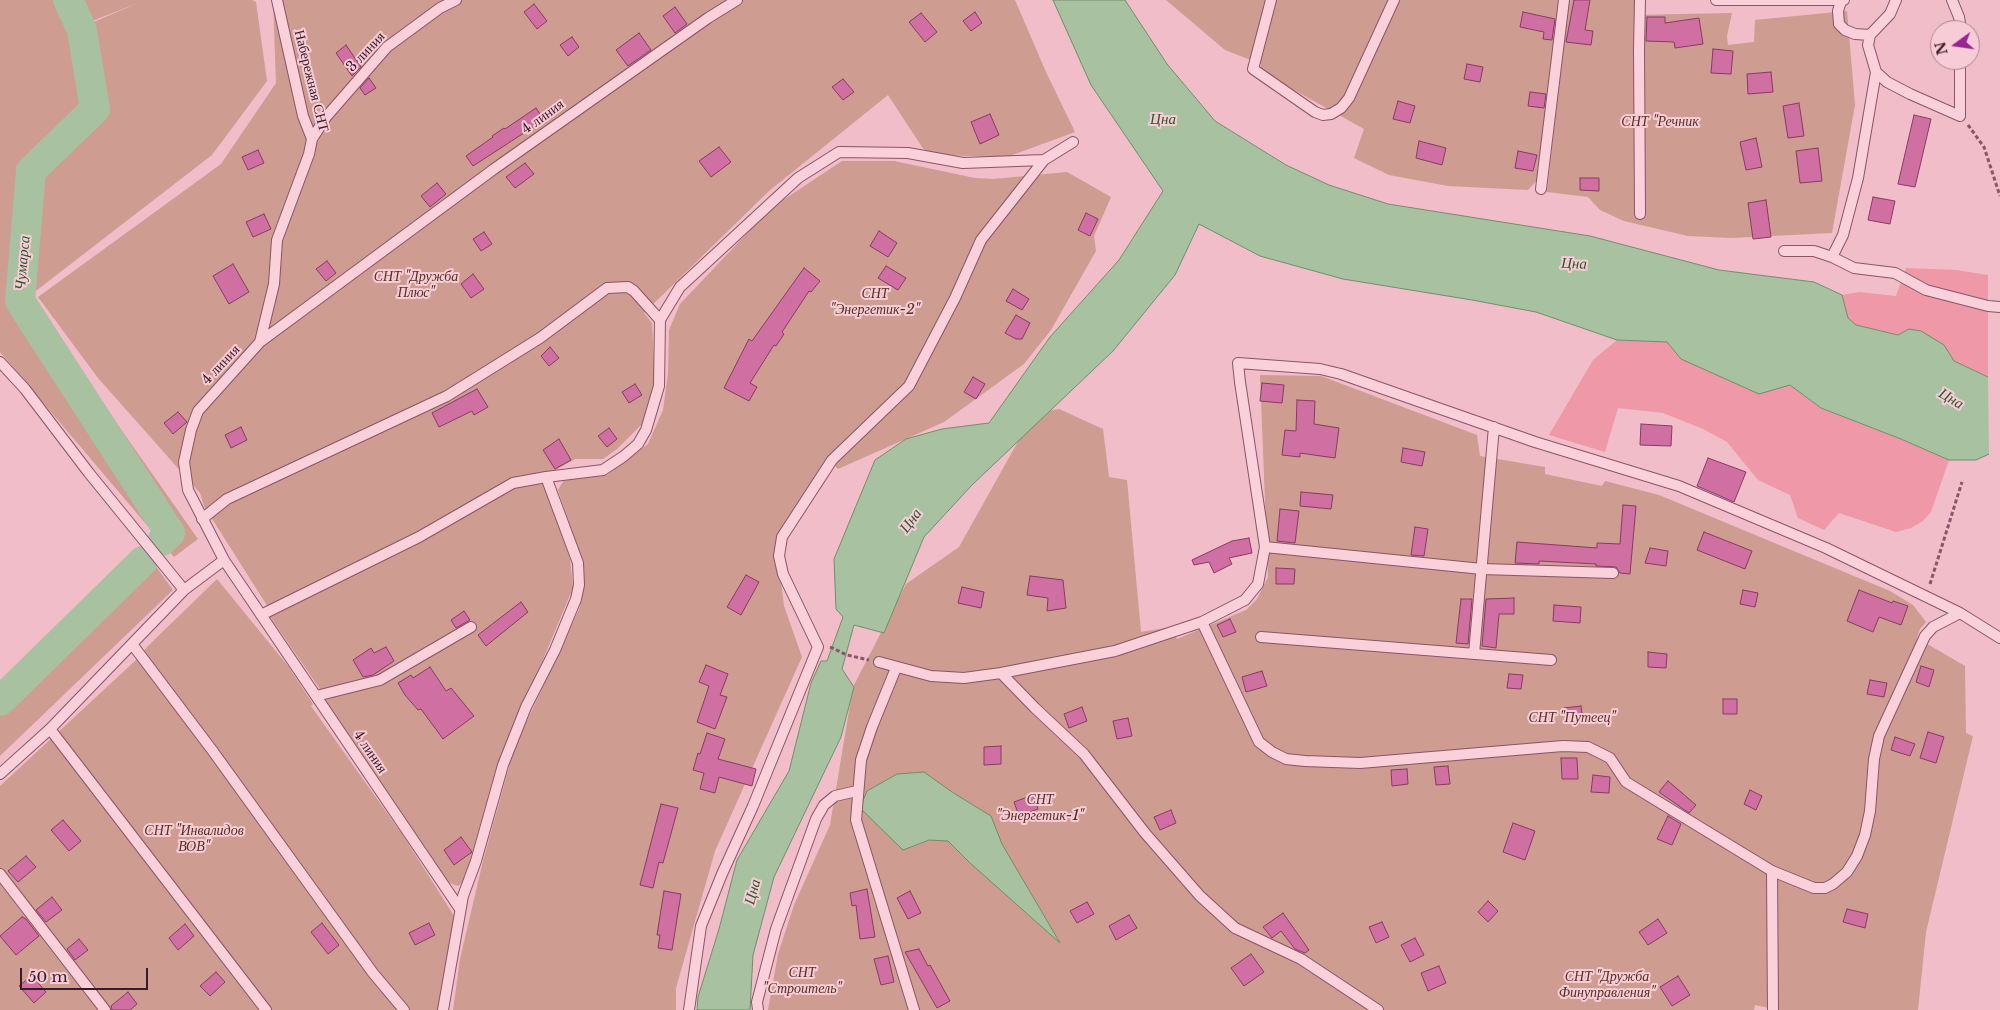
<!DOCTYPE html>
<meta charset="utf-8">
<style>
body{margin:0}
#map{position:relative;width:2000px;height:1010px;overflow:hidden;background:#f0bdc8;font-family:"Libre Baskerville",serif}
canvas{display:block}
.north{position:absolute;left:1930px;top:20px;width:50px;height:50px;box-sizing:border-box;background:#f7ccd6;border:1px solid #aa8590;border-radius:50%;rotate:256deg;font-size:14px;font-weight:700;line-height:20px;text-align:center;color:#371b27}
.north::after{content:'';display:block;margin:auto;width:18px;height:22px;background:#9a2293;clip-path:polygon(50% 0,100% 100%,50% 72%,0 100%)}
.scale{position:absolute;left:20px;top:968px;width:128px;height:22px;box-sizing:border-box;border:2px solid #371b27;border-top:0;padding-left:6px;font-size:15px;line-height:18px;white-space:nowrap;color:#371b27;-webkit-text-stroke:4px #f7ccd6;paint-order:stroke}
</style>
<div id="map">
<canvas width="2000" height="1010"></canvas>
<div class="north">N</div>
<div class="scale">50 m</div>
</div>
<script>
const ctx = document.querySelector('canvas').getContext('2d');
ctx.lineJoin = 'round';
function fillPath(path, color) { ctx.fillStyle = color; ctx.fill(path, 'evenodd'); }
const toPath = rows => new Path2D(rows.map(r => 'M' + r).join(''));
function stroke(path, color, width, dash) { ctx.strokeStyle = color; ctx.lineWidth = width; ctx.lineCap = dash ? 'butt' : 'round'; ctx.setLineDash(dash || []); ctx.stroke(path); }
function drawText(font, color, halo, rows, align = 'center') {
  ctx.font = font + ' "Libre Baskerville",serif'; ctx.lineWidth = 4; ctx.setLineDash([]); ctx.textBaseline = 'middle'; ctx.strokeStyle = halo; ctx.fillStyle = color; for (const [text, x, y, turn = 0] of rows) {
    ctx.save(); ctx.translate(x, y); ctx.rotate((+turn || 0) * Math.PI / 180); ctx.textAlign = isNaN(turn) ? turn : align; if (halo) ctx.strokeText(text, 0, 0); ctx.fillText(text, 0, 0); ctx.restore();
  }
}
fillPath(toPath([
 [0,0,73,0,82,27,138,3,82,25,75,0,252,0,256,2,267,81,212,155,28,297,198,539,174,557,0,352],
 [273,0,1015,0,1046,72,1075,132,1007,157,937,155,927,152,922,147,888,95,769,191,644,313,652,323,655,385,645,421,617,449,603,459,575,459,547,475,545,486,570,559,573,588,493,779,464,882,458,886,447,882,324,702,327,699,270,617,273,615,204,506,200,493,98,378,38,297,221,164,276,83],
 [1166,0,1559,0,1538,179,1528,190,1448,186,1389,175,1354,158,1364,129,1260,71,1261,64,1225,50],
 [1569,0,1635,0,1634,15,1732,13,1727,36,1728,45,1754,42,1755,20,1847,11,1855,105,1832,233,1732,238,1688,236,1624,221,1600,210,1588,197,1547,192],
 [842,161,894,161,975,178,993,179,1067,172,1111,197,1094,236,1096,251,1051,330,1024,364,944,422,838,469,831,462,813,484,776,541,784,606,802,657,715,851,676,988,676,1010,453,1010,460,959,483,861,514,749,580,607,582,573,580,554,558,490,565,478,607,475,648,444,663,410,668,373,669,330,680,304,771,208],
 [1260,375,1321,376,1477,435,1480,456,1545,467,1545,474,1602,486,1605,481,1659,495,1890,591,1913,605,1926,622,1920,629,1917,638,1965,666,1966,733,1973,736,1926,932,1918,1010,1779,1010,1755,1005,1754,1010,768,1010,778,954,794,905,830,825,853,687,906,584,959,547,1034,413,1059,409,1103,429,1109,477,1127,480,1141,632,1172,627,1177,639,1246,610,1257,599,1268,577],
 [144,550,173,590,0,756,0,691],
 [217,579,288,666,313,704,311,706,402,834,456,919,439,1010,0,1010,0,786,136,660,148,646]
]), '#ce9c90');
fillPath(toPath([
 [1906,268,1956,270,1988,275,1988,377,1954,361,1944,345,1909,329,1898,335,1856,325,1848,319,1842,295,1859,292,1896,296],
 [1617,340,1668,342,1682,359,1790,385,1821,408,1901,439,1949,460,1931,512,1923,521,1911,528,1896,532,1839,513,1824,530,1798,518,1790,495,1758,480,1727,442,1703,429,1663,413,1618,408,1605,452,1549,435,1593,360]
]), '#ee98a8');
const water = toPath([
 [1053,0,1125,0,1167,64,1215,121,1286,165,1329,185,1388,204,1590,236,1719,270,1814,282,1842,295,1848,318,1856,325,1898,335,1909,329,1921,331,1944,345,1954,361,1988,377,2000,386,2000,454,1989,454,1976,460,1949,460,1901,439,1821,408,1790,385,1759,394,1681,359,1667,342,1617,340,1536,312,1472,300,1343,279,1260,256,1199,224,1175,275,1113,351,972,485,924,537,884,633,854,625,842,669,854,687,841,737,774,877,753,955,750,1010,697,1010,698,997,719,929,737,860,789,771,811,683,821,661,827,661,843,617,836,609,834,559,875,460,906,439,942,429,989,423,1050,337,1119,260,1163,191,1091,85,1053,0],
 [924,772,952,792,991,816,1002,844,1060,943,970,863,948,841,929,840,903,850,860,808,867,791,897,774,924,772]
]);
fillPath(water, '#a8c1a1');
stroke(water, '#6f8f68', 1);
fillPath(toPath([
 [1988,374,2000,383,2000,457,1989,457]
]), '#f0bdc8');
stroke(toPath([
 [68,0,82,30,95,109,31,171,20,301,170,533,162,541],
 [0,701,143,561]
]), '#a8c1a1', 30);
const building = toPath([
 [1574,0,1590,0,1585,30,1593,31,1591,45,1566,42,1574,0],
 [534,4,547,21,537,29,524,12,534,4],
 [675,7,687,24,675,33,663,16,675,7],
 [975,12,982,23,971,31,963,21,975,12],
 [1523,12,1555,19,1552,40,1543,39,1544,32,1520,27,1523,12],
 [921,13,937,32,925,42,909,22,921,13],
 [1647,17,1665,17,1665,23,1699,18,1703,44,1675,48,1674,42,1646,41,1647,17],
 [639,33,651,50,628,66,616,50,639,33],
 [572,37,579,47,568,56,560,45,572,37],
 [346,45,361,67,352,76,336,53,346,45],
 [1713,49,1733,51,1731,74,1711,73,1713,49],
 [1467,64,1483,67,1480,82,1464,79,1467,64],
 [1771,72,1773,92,1748,94,1747,74,1771,72],
 [369,78,376,88,365,95,360,88,369,78],
 [843,79,854,92,843,100,832,87,843,79],
 [1530,92,1546,94,1544,108,1528,106,1530,92],
 [1398,101,1415,106,1410,123,1393,119,1398,101],
 [1799,103,1804,136,1788,138,1783,106,1799,103],
 [536,108,544,120,473,166,466,156,493,137,492,136,504,128,505,129,536,108],
 [990,114,999,135,980,144,971,122,990,114],
 [1914,115,1931,119,1915,187,1898,184,1914,115],
 [1756,138,1762,167,1746,170,1740,142,1756,138],
 [1419,141,1446,148,1442,165,1416,158,1419,141],
 [719,147,731,162,711,177,699,161,719,147],
 [1818,148,1822,181,1800,183,1796,151,1818,148],
 [258,150,264,163,248,170,242,157,258,150],
 [1518,151,1537,155,1533,171,1515,168,1518,151],
 [525,163,534,174,515,188,506,177,525,163],
 [1580,178,1599,178,1599,191,1580,190,1580,178],
 [437,183,446,194,430,207,421,196,437,183],
 [1873,197,1895,201,1890,224,1868,220,1873,197],
 [1766,200,1771,237,1753,239,1748,203,1766,200],
 [1086,213,1098,219,1090,236,1078,230,1086,213],
 [264,214,271,229,253,237,246,222,264,214],
 [879,231,897,243,888,257,870,246,879,231],
 [484,232,492,244,481,251,473,239,484,232],
 [327,261,336,273,326,281,316,269,327,261],
 [233,264,249,292,229,304,213,276,233,264],
 [886,266,906,278,898,290,878,278,886,266],
 [804,268,820,281,811,292,809,291,782,332,784,334,776,346,774,345,750,383,757,387,749,401,724,388,749,339,752,341,804,268],
 [473,274,484,289,471,298,461,284,473,274],
 [1013,289,1029,299,1022,310,1006,301,1013,289],
 [1016,315,1030,323,1022,339,1016,339,1005,333,1016,315],
 [550,347,559,358,549,366,541,356,550,347],
 [973,377,985,384,976,399,964,392,973,377],
 [1262,383,1284,385,1282,403,1260,401,1262,383],
 [635,384,642,395,629,403,622,392,635,384],
 [477,389,488,407,474,415,472,411,439,427,432,413,477,389],
 [1297,400,1315,401,1314,424,1339,428,1335,458,1300,453,1300,457,1282,455,1285,430,1296,431,1297,400],
 [178,412,187,422,173,434,164,423,178,412],
 [1641,424,1672,426,1671,446,1640,445,1641,424],
 [241,427,247,440,231,448,225,435,241,427],
 [609,428,617,439,607,447,598,436,609,428],
 [559,439,571,460,555,469,543,450,559,439],
 [1403,448,1425,452,1422,466,1401,462,1403,448],
 [1708,458,1746,472,1734,502,1697,486,1708,458],
 [1301,492,1333,495,1331,509,1300,506,1301,492],
 [1623,505,1636,506,1630,574,1620,573,1616,567,1596,566,1596,564,1539,561,1539,564,1515,563,1517,542,1597,548,1597,543,1620,544,1623,505],
 [1280,509,1299,511,1295,543,1277,541,1280,509],
 [1415,527,1428,529,1424,556,1411,555,1415,527],
 [1704,532,1752,551,1745,569,1697,550,1704,532],
 [1249,538,1252,553,1229,558,1232,564,1214,573,1209,562,1194,565,1192,560,1232,541,1249,538],
 [1650,548,1668,551,1666,566,1645,563,1650,548],
 [1276,568,1295,569,1294,584,1276,584,1276,568],
 [746,575,759,582,741,615,727,607,746,575],
 [1030,576,1063,580,1066,608,1047,611,1048,598,1027,595,1030,576],
 [962,587,984,592,981,608,958,603,962,587],
 [1743,590,1758,593,1755,607,1740,604,1743,590],
 [1859,590,1892,603,1893,601,1908,606,1901,625,1879,617,1873,632,1847,621,1859,590],
 [1514,598,1514,614,1499,614,1496,648,1482,646,1486,599,1514,598],
 [1461,599,1472,599,1468,644,1456,643,1461,599],
 [521,602,528,612,486,646,478,635,521,602],
 [1554,605,1581,607,1580,623,1553,621,1554,605],
 [464,611,470,620,456,628,451,620,464,611],
 [1230,619,1236,632,1223,637,1217,625,1230,619],
 [386,647,394,661,373,675,363,677,353,660,371,648,374,653,386,647],
 [1648,652,1667,654,1666,668,1648,667,1648,652],
 [706,665,728,674,720,695,727,697,715,729,697,722,709,686,699,682,706,665],
 [1921,666,1934,670,1929,687,1916,682,1921,666],
 [430,667,446,691,451,688,474,716,443,739,421,709,418,710,405,695,398,683,411,675,413,678,430,667],
 [1262,671,1267,686,1246,692,1242,677,1262,671],
 [1509,674,1523,675,1521,689,1507,688,1509,674],
 [1870,680,1887,683,1884,697,1867,694,1870,680],
 [1723,699,1737,699,1737,714,1723,714,1723,699],
 [1581,706,1583,721,1566,723,1564,708,1581,706],
 [1082,707,1087,721,1069,728,1064,714,1082,707],
 [1128,718,1132,736,1117,739,1113,721,1128,718],
 [1928,732,1944,737,1936,763,1920,758,1928,732],
 [707,733,725,739,718,759,756,769,752,786,719,777,715,793,700,789,704,773,693,770,698,753,700,754,707,733],
 [1895,737,1915,744,1910,756,1891,750,1895,737],
 [1001,746,1001,764,984,765,984,747,1001,746],
 [1561,758,1577,758,1578,779,1562,779,1561,758],
 [1448,766,1450,784,1436,785,1434,767,1448,766],
 [1407,769,1408,784,1392,786,1391,770,1407,769],
 [1593,775,1610,777,1609,793,1591,792,1593,775],
 [1668,781,1696,805,1689,813,1659,792,1668,781],
 [1750,790,1762,796,1756,810,1744,804,1750,790],
 [1033,795,1038,809,1019,816,1014,802,1033,795],
 [661,804,678,808,663,863,659,862,653,888,640,885,661,804],
 [1171,810,1176,823,1160,830,1154,817,1171,810],
 [1668,816,1681,824,1672,845,1657,839,1668,816],
 [63,820,81,841,69,851,51,830,63,820],
 [1513,823,1535,831,1525,860,1503,852,1513,823],
 [461,837,472,852,454,865,444,850,461,837],
 [26,856,36,867,18,882,8,871,26,856],
 [867,889,875,937,860,939,856,905,852,906,850,893,867,889],
 [664,891,681,894,672,950,658,948,660,935,657,935,664,891],
 [910,891,921,913,908,919,897,898,910,891],
 [52,897,62,910,46,922,36,910,52,897],
 [1488,901,1498,911,1488,922,1478,912,1488,901],
 [1087,902,1094,914,1077,923,1070,911,1087,902],
 [1847,909,1868,914,1865,928,1843,922,1847,909],
 [1283,913,1309,950,1305,953,1295,949,1281,931,1272,938,1263,927,1283,913],
 [1129,915,1137,928,1116,940,1109,926,1129,915],
 [22,917,26,919,39,936,16,955,0,936,22,917],
 [1658,919,1667,933,1648,945,1639,932,1658,919],
 [1382,922,1389,937,1376,943,1369,927,1382,922],
 [322,923,339,945,328,954,311,932,322,923],
 [429,923,435,935,415,945,409,933,429,923],
 [185,924,194,936,178,950,169,938,185,924],
 [1415,938,1424,955,1410,962,1401,945,1415,938],
 [79,939,88,950,75,960,67,949,79,939],
 [919,949,928,966,930,965,950,1001,937,1008,905,952,919,949],
 [1251,954,1264,972,1244,986,1231,968,1251,954],
 [888,956,894,982,881,985,874,959,888,956],
 [1439,966,1446,983,1428,991,1421,973,1439,966],
 [216,972,225,982,210,996,200,986,216,972],
 [1678,976,1690,995,1672,1006,1660,987,1678,976],
 [29,978,34,978,46,992,34,1003,19,986,29,978],
 [128,992,137,1004,130,1010,112,1010,111,1006,128,992]
]);
fillPath(building, '#d070a2');
stroke(building, '#893a64', 1);
const service = toPath([
 [1271,0,1253,69,1315,112,1323,115,1331,114,1341,108,1349,98,1394,0],
 [1716,0,1844,0],
 [1896,0,1890,14,1870,35,1868,45,1876,72,1887,82,1910,94,1960,116,1960,60],
 [1952,0,1959,17,1961,30],
 [1841,1,1838,11,1839,24,1845,30,1855,34,1870,35],
 [312,139,326,117,387,47,440,8,456,0],
 [1541,189,1564,0],
 [1640,214,1639,49,1640,0],
 [1784,251,1814,251,1832,257,1854,268,1895,273,1926,290,1988,306,2000,307],
 [1832,257,1843,235,1858,178,1876,72],
 [660,320,680,287,798,178,839,152,908,153,963,163,1044,160,1073,142],
 [260,342,274,284,277,240,309,154,312,139,303,116,277,0],
 [0,362,25,389,89,473,184,590],
 [202,519,227,499,447,396,540,338,607,288,628,287,634,291,660,320,659,386,646,430,638,444,624,456,603,470,546,477,578,563,579,585,576,599,555,650,526,707,503,765,476,861,463,896,443,1010],
 [1265,547,1482,569,1613,573],
 [261,615,419,537,513,483,546,477],
 [1202,622,1259,742,1272,752,1286,759,1305,761,1360,763,1563,746,1588,747,1610,758,1626,782,1772,871],
 [1261,637,1551,660],
 [132,644,212,750,373,973,404,1010],
 [1474,654,1494,427],
 [879,662,931,676,964,678,1001,673,1115,651,1202,622,1245,600,1258,584,1265,547,1240,382,1238,363,1320,369,1341,374,1535,442,1679,486,1826,548,1960,613,2000,638],
 [896,668,872,727,861,760,856,820,914,1010],
 [1001,673,1035,708,1084,754,1145,833,1200,896,1235,928,1301,959,1378,1010],
 [316,696,380,680,471,627],
 [50,729,266,1010],
 [0,774,50,729,184,590,224,560],
 [0,874,105,1010],
 [460,909,224,560,188,490,184,462,191,430,198,411,260,342,494,169,708,18,737,0],
 [689,1010,701,926,722,874,753,806,818,647,783,574,779,556,782,537,832,460,909,386,955,298,981,240,1044,160],
 [758,1010,757,1002,776,929,816,819,824,805,835,796,857,791],
 [1773,1010,1772,871,1814,888,1825,888,1833,884,1847,872,1857,856,1865,835,1870,811,1874,759,1879,736,1925,636,1933,627,1960,613]
]);
stroke(service, '#885569', 12);
stroke(toPath([
 [1968,125,1984,147,2000,196],
 [1930,584,1962,482],
 [830,647,847,655,869,660]
]), '#885569', 3, [4, 2.5]);
stroke(service, '#fad0da', 10);
drawText('14px', '#371b27', '#f7ccd6', [
 ["3 линия",366,52,-47],
 ["Набережная СНТ",311,81,76],
 ["4 линия",543,117,-36],
 ["4 линия",221,365,-47],
 ["4 линия",370,752,56]
]);
drawText('italic 14px', '#543120', '#f7ccd6', [
 ["СНТ \"Речник",1660,122],
 ["СНТ \"Дружба",416,277],
 ["Плюс\"",416,293],
 ["СНТ",875,294],
 ["\"Энергетик-2\"",875,310],
 ["СНТ \"Путеец\"",1572,718],
 ["СНТ",1040,800],
 ["\"Энергетик-1\"",1040,816],
 ["СНТ \"Инвалидов",194,831],
 ["ВОВ\"",194,847],
 ["СНТ",802,973],
 ["\"Строитель\"",802,989],
 ["СНТ \"Дружба",1607,977],
 ["Финуправления\"",1607,993]
]);
drawText('italic 15px', '#295729', '#f7ccd6', [
 ["Цна",1163,120],
 ["Чумарса",23,263,-85],
 ["Цна",1574,264,2],
 ["Цна",1951,399,31],
 ["Цна",911,521,-53],
 ["Цна",753,892,-75]
]);
</script>
